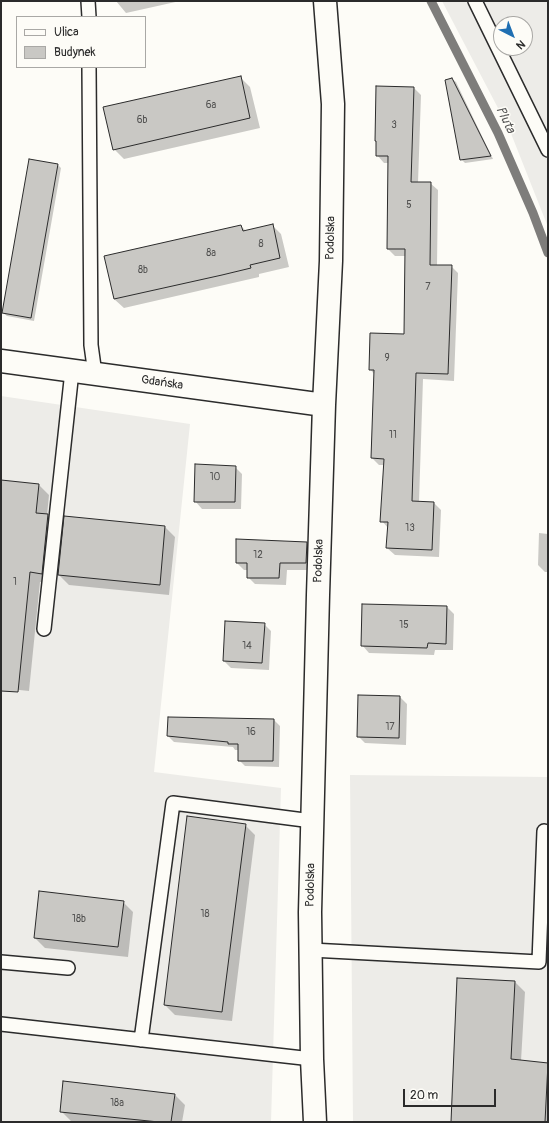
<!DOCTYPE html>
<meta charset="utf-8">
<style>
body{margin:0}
#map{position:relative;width:549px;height:1123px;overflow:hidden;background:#fdfcf7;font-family:Pangolin,sans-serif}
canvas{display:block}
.frame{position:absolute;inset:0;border:2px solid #2b2b2b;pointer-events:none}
.legend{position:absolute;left:16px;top:16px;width:130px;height:52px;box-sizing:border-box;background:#fdfcf7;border:1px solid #a9a8a5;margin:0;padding:5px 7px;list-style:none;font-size:12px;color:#2b2b2b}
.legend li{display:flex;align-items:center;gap:8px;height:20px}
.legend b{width:20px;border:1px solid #a9a8a5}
.north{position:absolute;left:493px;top:16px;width:40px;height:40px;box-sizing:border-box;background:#fdfcf7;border:1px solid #a9a8a5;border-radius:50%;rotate:138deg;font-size:11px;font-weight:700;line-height:16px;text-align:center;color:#2b2b2b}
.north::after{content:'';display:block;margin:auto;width:14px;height:18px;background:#1f6fb2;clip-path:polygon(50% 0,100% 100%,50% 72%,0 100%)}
.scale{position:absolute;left:403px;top:1089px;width:93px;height:18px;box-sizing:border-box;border:2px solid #2b2b2b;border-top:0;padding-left:5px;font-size:12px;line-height:14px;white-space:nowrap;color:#2b2b2b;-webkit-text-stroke:3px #fdfcf7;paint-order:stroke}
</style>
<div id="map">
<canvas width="549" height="1123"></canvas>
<div class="frame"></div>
<ul class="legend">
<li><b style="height:5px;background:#fdfcf7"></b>Ulica</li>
<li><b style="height:11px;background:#c9c8c4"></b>Budynek</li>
</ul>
<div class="north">N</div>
<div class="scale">20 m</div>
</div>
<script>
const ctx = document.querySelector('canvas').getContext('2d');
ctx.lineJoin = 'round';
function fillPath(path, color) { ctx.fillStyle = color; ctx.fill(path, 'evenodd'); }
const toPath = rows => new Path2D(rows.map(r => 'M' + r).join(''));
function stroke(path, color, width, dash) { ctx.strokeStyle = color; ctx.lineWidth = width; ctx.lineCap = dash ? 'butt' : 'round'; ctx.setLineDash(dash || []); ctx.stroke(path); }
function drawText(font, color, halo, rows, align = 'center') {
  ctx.font = font + ' Pangolin,sans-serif'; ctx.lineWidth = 3; ctx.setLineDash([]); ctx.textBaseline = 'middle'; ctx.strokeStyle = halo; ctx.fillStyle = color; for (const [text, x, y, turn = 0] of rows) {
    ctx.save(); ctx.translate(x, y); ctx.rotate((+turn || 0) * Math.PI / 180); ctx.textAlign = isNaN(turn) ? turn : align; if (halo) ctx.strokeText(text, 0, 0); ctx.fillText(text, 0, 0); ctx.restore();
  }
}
fillPath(toPath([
 [442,1,548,1,548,227,510,131],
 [501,24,525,24,525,48,501,48],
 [1,396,190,424,154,772,281,788,271,1122,1,1122],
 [350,775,548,777,548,1122,353,1122]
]), '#edece8');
fillPath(toPath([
 [116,1,180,1,126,13],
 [240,77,250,87,260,128,124,159,114,149],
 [452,79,456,82,493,159,465,163,461,159],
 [414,88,421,95,418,183,430,183,438,190,437,266,451,266,458,273,454,381,423,379,419,502,434,503,441,510,439,557,395,555,387,548,388,528,382,521,384,465,379,465,372,458,374,374,370,369,405,335,406,256,395,256,388,249,389,163,384,163,377,155,377,142,376,141],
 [58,165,61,168,34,321,7,316,3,313],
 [272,225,281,234,289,267,259,274,259,277,124,308,114,299,241,226,246,231],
 [235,467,242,474,241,509,202,509,195,501],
 [1,481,39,485,49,495,47,515,58,525,52,583,40,582,29,691,1,688],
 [165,527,175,537,169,595,69,585,59,575],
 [539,533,548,534,548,572,545,572,538,565],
 [307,543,314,550,313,570,287,570,286,585,255,584,248,577,248,570,244,570,237,563],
 [447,607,454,614,453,650,435,650,434,655,369,653,362,645],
 [264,624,271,631,269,670,231,668,224,661],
 [400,697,407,704,406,745,365,743,358,736],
 [169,718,274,720,280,726,279,767,245,766,239,760,239,750,235,750,233,747,174,742,168,736],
 [245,825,255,835,232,1021,175,1015,165,1005],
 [123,902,133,912,128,957,45,948,35,938],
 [515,982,525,992,521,1061,548,1064,548,1122,452,1122],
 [175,1095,185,1105,182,1122,77,1122,71,1121,61,1111]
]), '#0003');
stroke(toPath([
 [431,1,498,133,533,213,548,253]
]), '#7e7d7b', 9);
const building = toPath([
 [241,76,250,118,113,150,103,107,241,76],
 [452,78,491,156,460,160,445,80,452,78],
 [376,86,414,87,411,182,431,182,430,265,452,265,448,374,416,373,412,501,434,502,432,550,386,548,388,522,380,522,384,459,371,458,374,370,369,370,370,333,404,334,405,249,387,249,388,156,376,156,376,141,375,141,376,86],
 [29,159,58,164,31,318,2,313,29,159],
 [273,224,280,258,250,265,251,268,222,275,114,299,104,256,241,225,243,231,273,224],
 [195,464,236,466,235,502,194,502,195,464],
 [1,480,39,484,36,513,48,514,42,574,30,572,18,692,1,691,1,480],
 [64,516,165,526,160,585,58,575,64,516],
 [236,539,307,542,306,563,280,563,279,578,247,578,247,563,236,563,236,539],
 [362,604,447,606,446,644,428,643,427,648,361,646,362,604],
 [225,621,265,623,262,663,223,661,225,621],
 [358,695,400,696,399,738,357,737,358,695],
 [168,717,274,719,273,761,238,761,238,744,228,744,228,742,167,736,168,717],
 [187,816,246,824,222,1012,164,1005,187,816],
 [39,891,124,901,118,947,34,938,39,891],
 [457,978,515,981,511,1059,548,1063,545,1122,451,1122,457,978],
 [63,1081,175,1094,171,1122,159,1122,60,1112,63,1081]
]);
fillPath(building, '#c9c8c4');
stroke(building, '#2b2b2b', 1);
const lane = toPath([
 [88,1,89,17],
 [475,1,548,150],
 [89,67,91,345,95,374],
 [44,629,72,371],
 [311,950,539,962,544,831],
 [1,962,68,968],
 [1,1024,312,1059],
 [141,1040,173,803,312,821]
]);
const street = toPath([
 [1,361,324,405],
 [315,1122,312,1059,310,912,318,595,324,405,331,261,333,104,325,1]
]);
stroke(lane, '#2b2b2b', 16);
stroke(street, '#2b2b2b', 25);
stroke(lane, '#fdfcf7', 13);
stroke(street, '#fdfcf7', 22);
drawText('10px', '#525251', null, [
 ["6a",211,105],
 ["6b",142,120],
 ["3",394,125],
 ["5",409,205],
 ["8",261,244],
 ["8a",211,253],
 ["8b",143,270],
 ["7",428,287],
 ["9",387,358],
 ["11",393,435],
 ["10",215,477],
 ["13",410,528],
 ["12",258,555],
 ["1",15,582],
 ["15",404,625],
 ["14",247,646],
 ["17",390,727],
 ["16",251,732],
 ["18",205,914],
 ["18b",79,919],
 ["18a",117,1103]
]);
drawText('12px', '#2b2b2b', '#fdfcf7', [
 ["Podolska",331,238,-89],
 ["Gdańska",162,383,8],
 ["Podolska",319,561,-88],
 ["Podolska",311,885,-89]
]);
drawText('italic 13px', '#5b5b5a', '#fdfcf7', [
 ["Pluta",505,120,64]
]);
</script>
